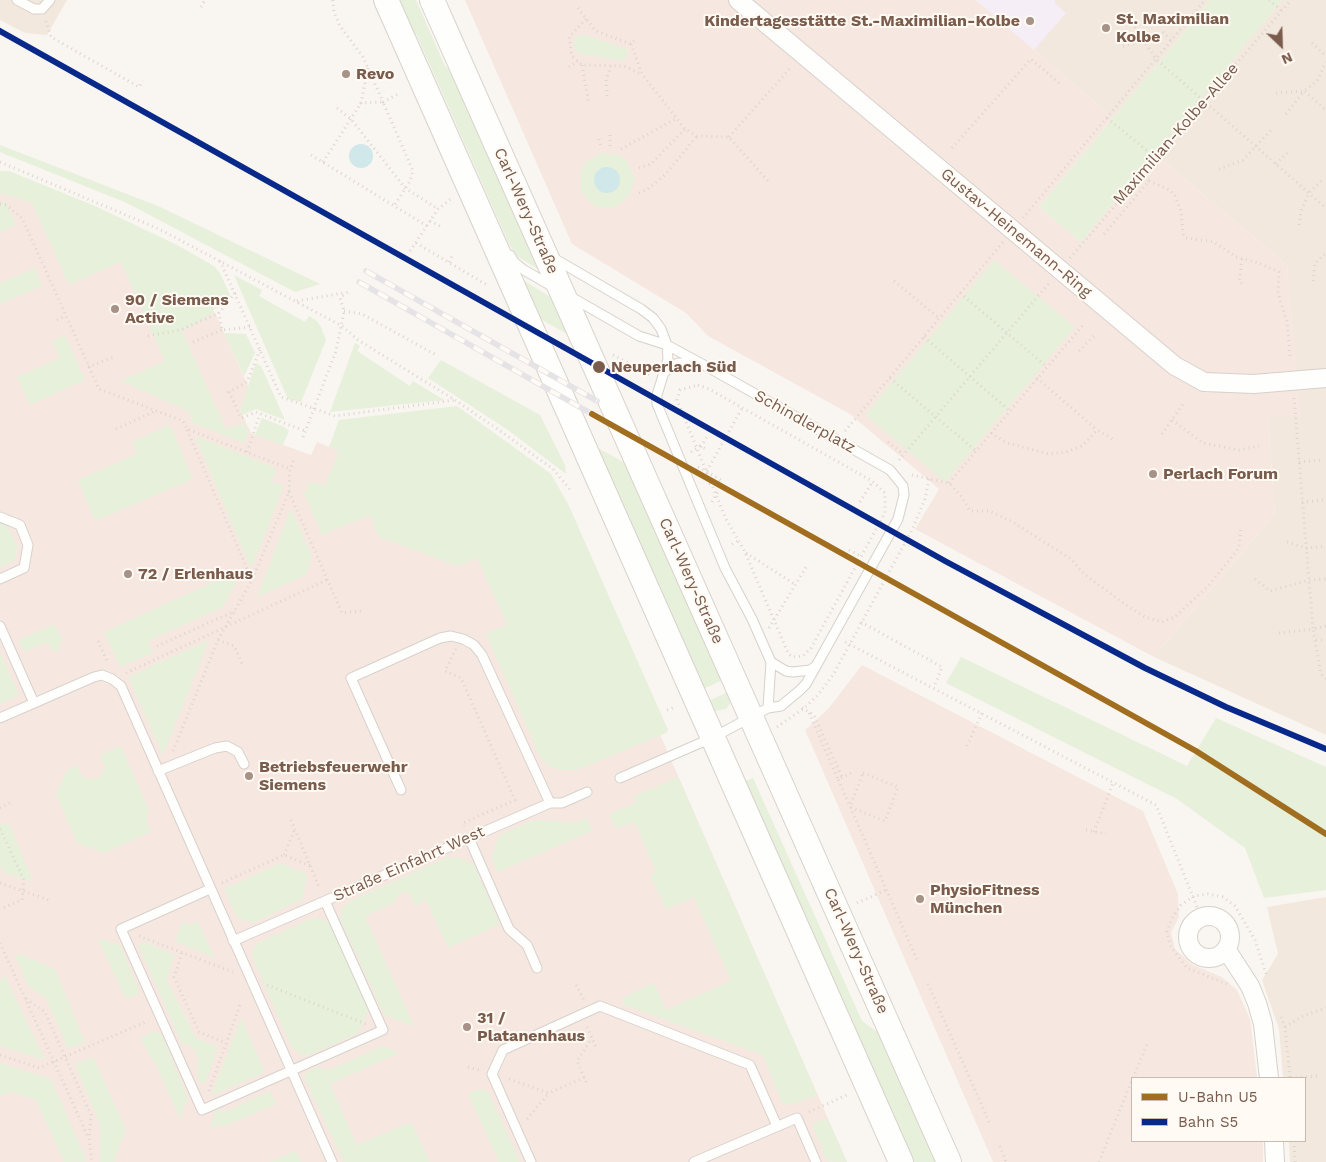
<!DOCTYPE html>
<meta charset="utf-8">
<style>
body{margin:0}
#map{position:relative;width:1326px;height:1162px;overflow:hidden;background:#f9f5f0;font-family:"Work Sans",sans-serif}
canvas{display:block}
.legend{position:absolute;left:1131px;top:1077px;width:175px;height:65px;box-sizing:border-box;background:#fffaf3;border:1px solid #cabbb1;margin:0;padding:6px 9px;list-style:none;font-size:15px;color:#7a5c4d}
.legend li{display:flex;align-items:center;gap:10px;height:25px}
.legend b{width:25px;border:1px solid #cabbb1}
.north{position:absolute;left:1256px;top:20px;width:50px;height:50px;-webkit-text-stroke:4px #fffaf3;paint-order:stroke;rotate:156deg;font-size:14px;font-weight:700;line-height:20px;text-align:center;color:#7a5c4d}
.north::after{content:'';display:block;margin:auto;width:18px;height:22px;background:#7a5c4d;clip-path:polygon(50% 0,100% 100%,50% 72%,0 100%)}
</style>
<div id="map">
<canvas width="1326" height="1162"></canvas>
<ul class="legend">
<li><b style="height:6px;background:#a06e1e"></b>U-Bahn U5</li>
<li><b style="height:6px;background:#08298a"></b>Bahn S5</li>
</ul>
<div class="north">N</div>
</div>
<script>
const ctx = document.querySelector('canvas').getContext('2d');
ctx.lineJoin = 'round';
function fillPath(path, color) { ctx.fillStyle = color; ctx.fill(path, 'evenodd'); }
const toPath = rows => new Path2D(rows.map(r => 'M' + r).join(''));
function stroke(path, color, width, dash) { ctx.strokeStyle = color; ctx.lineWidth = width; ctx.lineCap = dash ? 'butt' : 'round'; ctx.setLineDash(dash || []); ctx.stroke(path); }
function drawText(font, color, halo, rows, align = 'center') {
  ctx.font = font + ' "Work Sans",sans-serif'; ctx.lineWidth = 4; ctx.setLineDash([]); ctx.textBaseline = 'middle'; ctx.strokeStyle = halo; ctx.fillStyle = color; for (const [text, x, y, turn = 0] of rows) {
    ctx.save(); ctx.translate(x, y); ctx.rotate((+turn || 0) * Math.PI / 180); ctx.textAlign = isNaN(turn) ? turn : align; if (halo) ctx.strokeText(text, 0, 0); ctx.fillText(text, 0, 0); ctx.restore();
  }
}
fillPath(toPath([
 [0,0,67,0,47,35,25,33,0,20],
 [976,0,1211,0,1113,118],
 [1282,0,1326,0,1326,735,1154,657,1275,514,1268,416,1300,414,1287,265,1154,153],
 [1326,897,1326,1162,1290,1162,1289,1141,1305,1141,1305,1078,1283,1078,1279,1029,1262,980,1278,954,1267,907]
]), '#f2e8de');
fillPath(toPath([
 [465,0,976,0,1113,118,1039,207,1081,242,1154,153,1287,265,1301,414,1268,417,1275,514,1154,657,915,529,939,489,850,414,708,336,686,313,572,244],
 [0,175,186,260,217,317,249,388,240,410,251,433,311,455,317,442,339,451,429,421,648,707,847,1162,0,1162],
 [862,665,1143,811,1178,894,1179,917,1171,932,1175,949,1193,965,1222,977,1237,990,1250,1019,1257,1078,1132,1078,1132,1141,1263,1141,1263,1162,993,1162,805,730,828,709]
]), '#f6e8e1');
fillPath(toPath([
 [976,0,1055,0,1054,2,1066,13,1034,50]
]), '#f6eef6');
fillPath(toPath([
 [391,0,416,0,445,66,456,77,541,271,518,257,510,246,417,36],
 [1211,0,1282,0,1081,242,1039,207],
 [582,34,627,49,628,55,624,61,580,54,573,47,574,39],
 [0,145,158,206,320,284,295,292,127,203,0,152],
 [600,153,619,155,627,161,635,179,629,197,613,208,594,206,581,192,580,173,584,164],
 [0,171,9,171,95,206,177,245,214,266,220,273,230,295,226,303,213,310,211,315,182,331,226,429,244,423,249,432,244,443,193,423,188,411,121,381,165,361,121,262,69,285,32,203,0,193],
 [5,201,16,225,0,232,0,203],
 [994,260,1075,327,945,482,865,415],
 [35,268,42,286,0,304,0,283],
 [234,275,262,290,259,296,305,322,309,316,316,320,321,327,326,340,301,402,288,399],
 [520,278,558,302,574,338,530,313],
 [224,333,246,334,255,353,244,376],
 [65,335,85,380,30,405,17,377,60,358,52,341],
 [355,343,360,346,357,351,410,386,413,381,444,400,330,412],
 [441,360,540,415,565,465,566,474,508,430,428,378],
 [256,363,261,366,285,420,256,409,242,415,240,410],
 [457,406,551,474,569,506,668,730,666,733,577,770,559,770,550,767,541,759,486,634,507,624,477,558,457,566,379,537,370,515,322,535,304,494,311,481,325,486,339,451,329,447,339,420],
 [262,418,284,427,289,431,283,445,255,435],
 [170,425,193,479,95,521,78,480,137,454,132,442],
 [195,436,276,468,272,482,284,486,251,569],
 [589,443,634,468,727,678,699,691],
 [291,508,312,556,306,575,257,597],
 [0,521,7,525,18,548,14,561,0,567],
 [233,573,237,581,223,607,148,641,153,653,120,667,104,632],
 [55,624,63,641,58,644,60,650,53,652,48,642,24,652,18,640],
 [209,640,163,755,128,677],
 [0,652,19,695,0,704],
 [961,657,1187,766,1216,718,1326,767,1326,890,1264,898,1245,848,1177,799,946,683],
 [732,690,732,701,726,709,715,711,704,703],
 [121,746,149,810,146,820,151,832,104,853,77,843,56,794,67,770,77,765,82,776,93,780,101,776,105,767,100,755],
 [678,777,818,1096,788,1105,782,1103,763,1055,624,1005,622,998,654,983,666,1010,731,981,694,897,666,909,650,875,656,872,635,823,615,828,609,814,636,803,633,797],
 [753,778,862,1021,883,1036,943,1162,908,1162,740,783],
 [587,818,592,831,497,872,492,858,497,840,502,834,534,820,576,822],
 [0,824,10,825,33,882,4,873,0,865],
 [448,857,461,858,474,865,500,924,448,948,426,900,415,906,410,894,404,892,397,896,395,903,365,916,414,1026,384,1015,341,921,340,911,350,901],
 [280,863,307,874,303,899,254,923,238,919,224,889],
 [315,917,323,919,331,925,368,1010,359,1033,309,1055,300,1054,292,1048,253,959,252,950,257,943],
 [182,922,189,925,198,922,215,958,175,941],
 [98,939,120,944,140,993,126,999],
 [145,942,174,955,167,980,196,1038,218,1047,205,1084,197,1081,198,1058,192,1046,182,1044,138,945],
 [20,954,55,969,85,1042,68,1049,46,998,29,987,15,956],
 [4,974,45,1060,0,1046,0,982],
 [241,1018,265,1072,211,1096],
 [152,1032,161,1033,188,1098,180,1119,157,1067,140,1038],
 [383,1046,399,1053,330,1084,357,1145,411,1122,430,1162,344,1162,304,1077,307,1072,318,1067,328,1070],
 [93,1057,126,1129,114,1162,100,1162,100,1124,75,1065],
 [0,1063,51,1079,87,1161,64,1162,36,1100,11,1092,0,1096],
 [478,1089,488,1091,520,1162,499,1162,468,1094],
 [270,1091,276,1104,222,1127,221,1124,209,1129,217,1109,224,1112],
 [827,1118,847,1162,827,1161,812,1124],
 [296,1150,301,1162,270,1162]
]), '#e7f0db');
fillPath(toPath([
 '349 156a12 12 0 1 1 24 0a12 12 0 1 1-24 0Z',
 '594 180a13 13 0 1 1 26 0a13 13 0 1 1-26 0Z'
]), '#d0e8ea');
const service = toPath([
 [17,0,34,9,42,9,50,0],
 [510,255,514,262,524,270,555,288],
 [555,259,641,309,653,318,661,329,667,345,668,359,657,395,657,404,725,568,752,619,771,662,768,708],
 [571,297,639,336,667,345,704,365,890,470,903,486,904,495,898,519,806,684,799,691,781,706,768,708,714,737,620,778],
 [666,371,670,367,678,363,696,363],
 [0,517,20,525,28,545,24,568,0,579],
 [0,626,34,703],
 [771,662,786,671,793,672,810,670,816,666],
 [0,718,94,677,102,675,112,679,121,686,332,1162],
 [158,771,215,748,227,746,238,752,244,764],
 [401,790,351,678,440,638,451,636,463,639,474,645,482,655,550,803],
 [469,838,509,929,527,945,537,968],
 [210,889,121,929,202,1110,383,1030,325,901],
 [233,941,550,803,562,803,587,792],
 [531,1162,492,1074,503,1050,600,1006,750,1065,777,1126],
 [694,1162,797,1118,816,1162]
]);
const minor = toPath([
 [738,0,1175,366,1204,382,1254,384,1326,378],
 '1188 937a21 21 0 1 1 42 0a21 21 0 1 1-42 0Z',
 [1226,949,1250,986,1257,1003,1263,1024,1269,1078],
 [1274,1141,1275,1162]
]);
const secondary = toPath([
 [386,0,901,1162],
 [432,0,949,1162]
]);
stroke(service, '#d7d1cb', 11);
stroke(minor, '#d7d1cb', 20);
stroke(secondary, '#d9d2cb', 26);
stroke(toPath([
 [333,0,334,12,340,26,363,57,383,102,400,93],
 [1269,0,1282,11],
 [201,7,205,0],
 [578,8,596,31,631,44,637,38],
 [586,19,569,37,572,56,582,65,624,66,641,74],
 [46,21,51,37,139,87,143,81],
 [1132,23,1156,59,1326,208],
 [1163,32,1171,41],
 [1312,43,1326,56],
 [631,44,642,74,685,129,697,136,729,137,768,181],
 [1123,46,1143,41],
 [582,65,589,104],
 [569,67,578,61],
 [368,68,361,103,383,102,413,171,410,181,394,206],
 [1276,93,1304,91,1317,81,1326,62],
 [607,96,606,80,611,66],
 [337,108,351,119,405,188,438,209],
 [1286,114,1304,91,1326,110],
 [1107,118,1156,158],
 [729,137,792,66],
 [599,139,601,147],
 [610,146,610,135],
 [952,148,1031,59,1059,83],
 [621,149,677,118],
 [311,155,427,226],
 [0,162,159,229,342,326,358,340,455,400,506,435,553,469,572,492],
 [323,162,361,103],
 [1276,164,1288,152],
 [639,168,651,164,685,129],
 [1219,169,1243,160,1273,128],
 [1149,181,1170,190,1175,196,1181,211,1183,234,1186,238,1214,242,1236,257,1259,263,1279,272,1278,293,1287,322,1290,356],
 [639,193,648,189,666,174,697,136],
 [0,204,6,205,22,218,99,389,183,421,187,429,290,469],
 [1023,218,1205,0],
 [430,221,440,226],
 [1299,225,1301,211,1309,193,1322,180],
 [1104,234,1149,181,1142,175],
 [416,243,487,285],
 [410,251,438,209,452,198],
 [1070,258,1291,0],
 [1242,259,1239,281,1245,286],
 [220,261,281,397,335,416,455,400],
 [449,262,452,256],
 [894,281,939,318],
 [1313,281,1315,263,1326,253],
 [235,293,219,313,222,330,250,327],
 [960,293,1047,367],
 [297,301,343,293],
 [344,311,362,314,438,356],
 [57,320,66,316],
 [148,336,180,330,219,313],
 [924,337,1010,411],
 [193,342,222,330],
 [260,350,247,382,229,392,241,418,256,412,305,431],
 [1079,351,1094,336],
 [613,355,651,375],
 [88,367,114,357],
 [890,378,976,451],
 [1037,378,1097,430],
 [698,385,709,389,872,481,885,493,885,513,811,648,803,656,792,657,788,653,745,552,726,519,677,400,680,390,698,385],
 [1172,420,1203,443,1239,450,1259,446],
 [116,429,155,411],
 [187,430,252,580],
 [845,431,1003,242],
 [991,433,1007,443,1049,454,1066,452,1082,446,1097,430,1113,439],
 [1162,434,1183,404],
 [303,437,336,351,344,311,340,298,348,292],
 [888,442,903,454],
 [701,447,708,435],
 [247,452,260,414],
 [691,452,700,446,706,449],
 [899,460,1050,282],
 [1299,462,1322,460],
 [698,467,723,481],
 [707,471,742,408],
 [912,475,949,483,962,497,970,511,990,511,1011,521,1071,559,1084,574,1126,605,1145,617,1162,622,1175,617,1209,585,1239,548,1241,528],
 [949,483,1083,325],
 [709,484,722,481],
 [289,492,342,613,362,611],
 [712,502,719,489],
 [860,502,873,481],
 [1302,502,1325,500],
 [1287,542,1306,548,1326,546],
 [732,544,738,541],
 [849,550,862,557],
 [746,553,796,585],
 [1255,579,1270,591,1309,580,1326,579],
 [861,622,942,667,934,687],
 [1326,626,1313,629,1321,674,1326,679],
 [769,628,808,564],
 [1279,633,1313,629,1294,397],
 [218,640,234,646,243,666],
 [1316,640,1326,640],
 [98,641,108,663],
 [845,642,1156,805,1201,917],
 [157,646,235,611],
 [456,649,445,671,461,678,515,800,463,823,464,826],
 [126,673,327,580],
 [802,708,814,715,842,777],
 [667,710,675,707],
 [809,713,838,779],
 [777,727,803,709,818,695,833,675,912,530,925,499,929,479],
 [967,746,982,713],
 [173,751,218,640,252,580,289,492,290,469,294,459],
 [851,773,838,779,918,962],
 [863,773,898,787,885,821,850,807,863,773],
 [0,808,10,803],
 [291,820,320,889],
 [0,829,24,880,22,900,0,909],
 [1086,830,1106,834],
 [1094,832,1113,783],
 [284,855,295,829],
 [0,883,49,900],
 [222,883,284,855,311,866],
 [857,903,886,890],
 [139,936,233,972],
 [0,943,89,1139,92,1162],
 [182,953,174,977,199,1032,226,1043],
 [928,984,990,1124],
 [1227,984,1187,968,1171,947,1167,932,1172,918,1181,905,1194,896,1208,894,1223,897,1235,906,1255,940,1267,976],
 [267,985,366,1024],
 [576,985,584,1000],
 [26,999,45,1012,91,1115,89,1138],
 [1281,1017,1285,1027,1290,1078],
 [587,1027,596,1047],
 [1285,1027,1303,1016,1326,1008],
 [0,1055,39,1068,148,1021],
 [468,1067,479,1070],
 [1133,1078,1147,1044],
 [1291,1078,1319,1076],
 [509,1079,549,1093,588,1076],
 [586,1082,577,1061,592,1038],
 [209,1091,241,1002],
 [809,1112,849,1094],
 [527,1119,549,1093],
 [1294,1141,1295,1162],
 [1000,1146,1006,1162],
 [1099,1162,1132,1080]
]), '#dcd5d0', 3, [1, 4]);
stroke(service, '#fefefd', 9);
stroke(minor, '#fefefd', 18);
stroke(secondary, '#fefefd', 24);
const rail = toPath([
 [366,271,597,401],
 [359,282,592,414]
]);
stroke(rail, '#e6e3e7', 5.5);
stroke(rail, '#fffaf3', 4, [11]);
stroke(toPath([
 [0,31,945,561,1145,668,1226,707,1326,749]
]), '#08298a', 6);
stroke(toPath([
 [592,414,1196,751,1326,834]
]), '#a06e1e', 6);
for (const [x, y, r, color] of [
 [1030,21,5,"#a69286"],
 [1106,28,5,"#a69286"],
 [346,74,5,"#a69286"],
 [115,309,5,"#a69286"],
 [599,367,7,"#7a5c4d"],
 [1153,474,5,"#a69286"],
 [128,574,5,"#a69286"],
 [249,776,5,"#a69286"],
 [920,899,5,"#a69286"],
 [467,1027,5,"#a69286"]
]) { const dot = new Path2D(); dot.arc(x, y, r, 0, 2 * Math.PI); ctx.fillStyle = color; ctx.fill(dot); stroke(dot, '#fffaf3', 2); }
drawText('bold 16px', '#7a5c4d', '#fffaf3', [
 ["St. Maximilian",1116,19],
 ["Kolbe",1116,37],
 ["Kindertagesstätte St.-Maximilian-Kolbe",1020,21,"right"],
 ["Revo",356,74],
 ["90 / Siemens",125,300],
 ["Active",125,318],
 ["Perlach Forum",1163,474],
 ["72 / Erlenhaus",138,574],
 ["Betriebsfeuerwehr",259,767],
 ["Siemens",259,785],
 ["PhysioFitness",930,890],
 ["München",930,908],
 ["31 /",477,1018],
 ["Platanenhaus",477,1036]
], 'left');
drawText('16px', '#7a5c4d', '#fffaf3', [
 ["Maximilian-Kolbe-Allee",1176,134,-49],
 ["Carl-Wery-Straße",526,211,66],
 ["Gustav-Heinemann-Ring",1016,233,40],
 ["Schindlerplatz",805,422,29],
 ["Carl-Wery-Straße",691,581,66],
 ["Straße Einfahrt West",409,864,-24],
 ["Carl-Wery-Straße",856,951,66]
]);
drawText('bold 16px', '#7a5c4d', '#fffaf3', [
 ["Neuperlach Süd",611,367]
], 'left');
</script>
